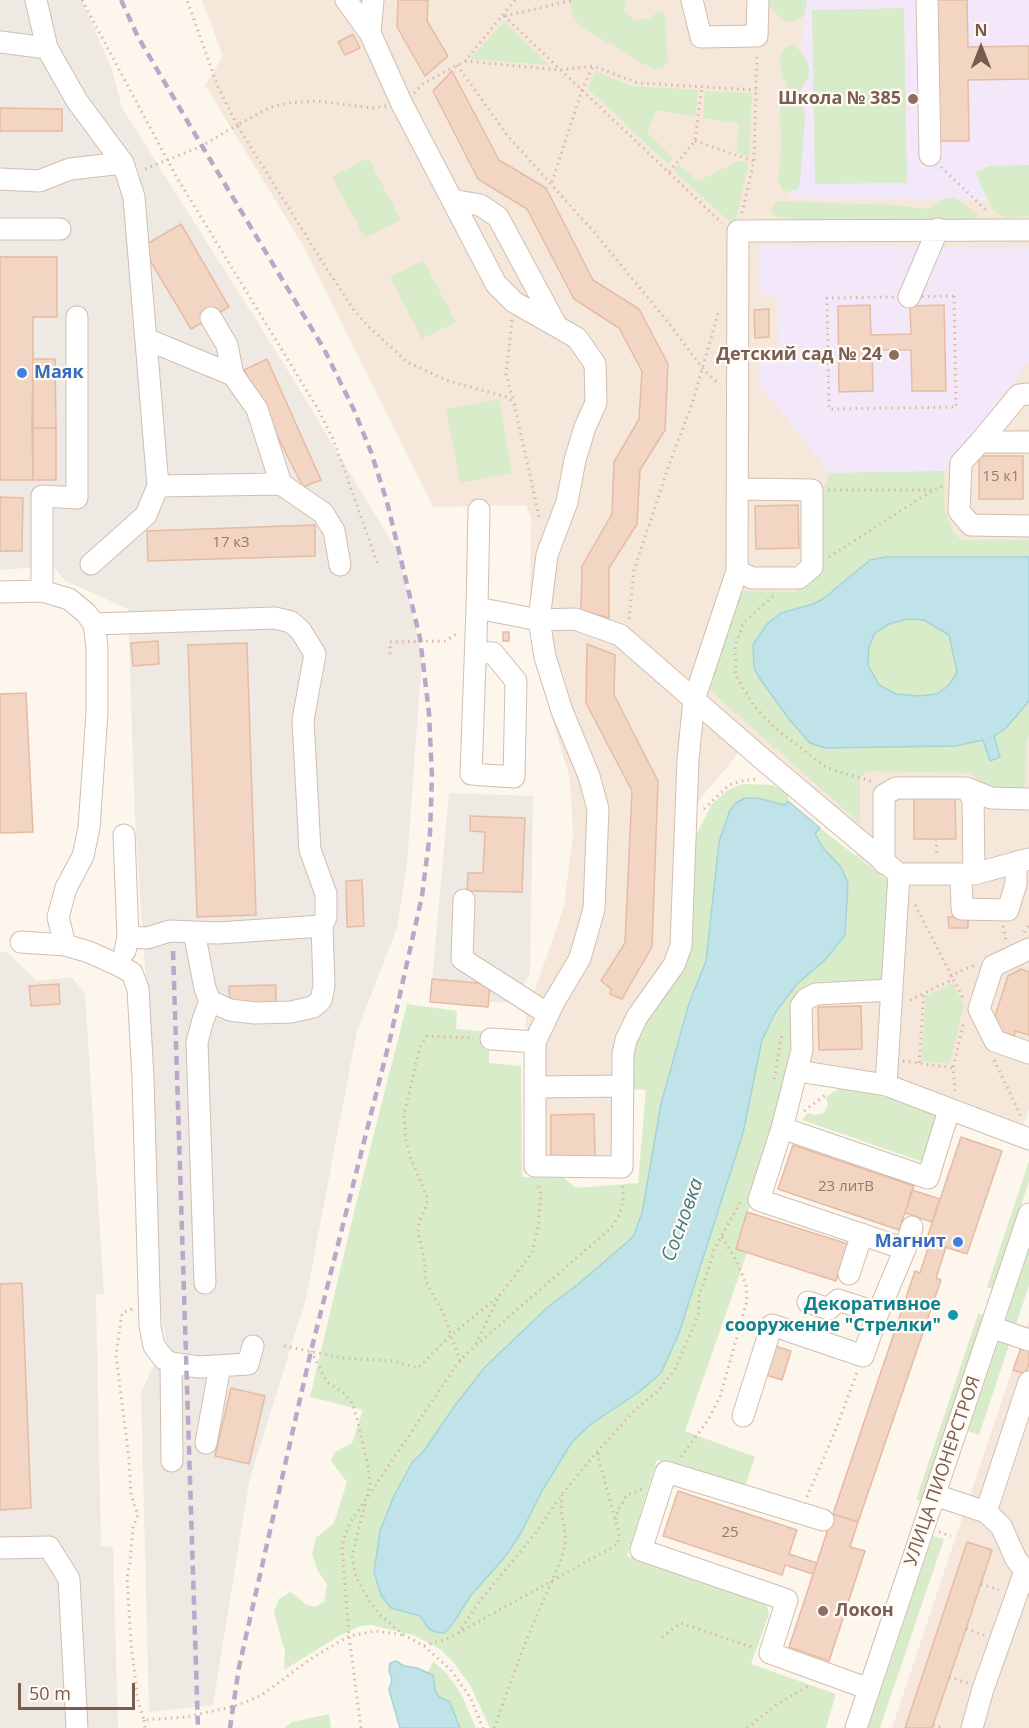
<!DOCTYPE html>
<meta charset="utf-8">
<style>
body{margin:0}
#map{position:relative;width:1029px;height:1728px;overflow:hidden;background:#fdf6ec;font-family:"Open Sans",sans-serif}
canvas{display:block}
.north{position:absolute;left:951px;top:18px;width:60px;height:60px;-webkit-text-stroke:4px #fffaf3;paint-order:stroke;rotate:0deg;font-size:16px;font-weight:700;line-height:24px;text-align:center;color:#7a5c4d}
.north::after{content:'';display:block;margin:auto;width:21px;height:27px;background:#7a5c4d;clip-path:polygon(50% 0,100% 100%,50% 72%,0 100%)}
.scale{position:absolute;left:18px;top:1683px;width:117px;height:27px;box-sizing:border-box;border:3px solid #7a5c4d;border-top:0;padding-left:8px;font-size:18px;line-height:21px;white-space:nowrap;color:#7a5c4d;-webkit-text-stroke:4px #fffaf3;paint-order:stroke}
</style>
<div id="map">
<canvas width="1029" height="1728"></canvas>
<div class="north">N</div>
<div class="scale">50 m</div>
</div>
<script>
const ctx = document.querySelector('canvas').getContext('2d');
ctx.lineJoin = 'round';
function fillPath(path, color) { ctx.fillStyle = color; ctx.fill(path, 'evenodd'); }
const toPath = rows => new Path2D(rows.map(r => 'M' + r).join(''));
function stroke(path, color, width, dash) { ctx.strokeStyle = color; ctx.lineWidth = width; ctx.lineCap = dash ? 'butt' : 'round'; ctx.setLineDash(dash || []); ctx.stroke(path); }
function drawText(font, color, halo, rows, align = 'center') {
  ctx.font = font + ' "Open Sans",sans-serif'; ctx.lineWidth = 4.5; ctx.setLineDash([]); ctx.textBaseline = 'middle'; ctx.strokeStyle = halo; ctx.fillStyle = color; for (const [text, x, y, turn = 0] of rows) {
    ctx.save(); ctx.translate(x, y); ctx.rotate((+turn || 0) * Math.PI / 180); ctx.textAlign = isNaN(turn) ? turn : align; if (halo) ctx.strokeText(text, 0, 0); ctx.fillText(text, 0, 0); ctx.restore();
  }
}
fillPath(toPath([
 [202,0,1029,0,1029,1109,1023,1127,897,1083,783,1083,791,1013,860,906,855,848,741,750,681,822,673,967,631,1081,629,1175,523,1173,526,1015,564,907,573,835,570,779,537,668,530,618,531,517,526,505,433,507,305,249,205,85,223,56],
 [1029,1320,1029,1728,892,1728,952,1548]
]), '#f5e8da');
fillPath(toPath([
 [0,0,82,0,112,70,122,108,282,361,399,554,422,656,407,864,397,928,357,1031,306,1298,249,1482,213,1705,149,1712,141,1392,166,1341,159,1304,152,1067,135,821,128,609,66,581,52,566,0,570],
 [449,793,533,796,530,974,513,1003,489,1002,488,1007,430,1002],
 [0,952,7,952,37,981,71,977,85,993,104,1294,96,1295,101,1546,113,1547,118,1728,0,1728]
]), '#efe9e4');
fillPath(toPath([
 [805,0,1029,0,1029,201,789,198],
 [759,245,1029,248,1029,361,944,471,830,473,759,384,759,348,778,347,777,296,759,296]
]), '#f3e8fa');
fillPath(toPath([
 [568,0,626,0,624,10,634,20,650,18,659,11,665,16,668,61,664,67,655,69,641,63,579,25,575,19],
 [769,0,807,0,805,15,796,21,784,22,769,5],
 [904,8,907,183,815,184,812,10],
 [504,22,549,65,470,59],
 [794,44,806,59,810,70,808,78,800,91,805,117,800,184,797,190,784,192,778,182,781,150,780,106,783,93,788,85,782,77,779,57,784,48],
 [595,71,632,86,699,90,695,117,656,110,647,132,673,158,668,164,587,88],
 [705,91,752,93,749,157,737,153,739,123,703,118],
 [368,158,401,220,365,238,332,177],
 [738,161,749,163,735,224,732,224,673,170,678,164,698,181],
 [1029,165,1029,216,1007,218,995,212,981,187,976,172,989,166],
 [953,197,977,214,978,223,955,218,941,220,919,219,875,221,799,220,779,217,773,214,772,209,775,201,894,205,929,209,941,200],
 [423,260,456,322,422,339,390,277],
 [499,399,512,473,460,483,446,409],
 [944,471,945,513,955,535,962,540,1029,540,1029,557,938,557,870,560,823,599,813,604,780,613,767,624,753,645,754,667,825,748,955,746,983,740,990,761,994,736,1000,733,1029,701,1029,736,1027,740,1024,792,992,791,970,773,866,771,860,779,860,823,711,691,719,636,740,591,794,592,811,584,818,573,815,509,830,473],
 [907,619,924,620,949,635,957,672,949,685,937,694,919,696,896,694,879,685,868,665,869,647,875,633,889,624],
 [743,784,773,785,788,794,788,801,785,805,757,798,719,842,706,961,688,1003,661,1104,642,1213,633,1237,577,1285,549,1306,485,1367,423,1452,413,1461,394,1496,380,1531,407,1613,451,1626,472,1594,505,1557,521,1533,542,1491,572,1442,591,1424,639,1392,679,1333,743,1133,762,1040,774,1013,797,984,826,959,845,935,848,883,841,867,823,848,815,833,820,828,888,881,883,981,818,981,806,989,786,1093,736,1249,747,1253,685,1431,755,1457,744,1488,657,1460,627,1556,756,1595,766,1603,769,1614,751,1664,836,1694,826,1728,490,1728,471,1687,455,1664,440,1649,413,1635,371,1625,360,1626,339,1636,284,1670,285,1652,274,1612,279,1599,290,1592,298,1597,305,1604,315,1607,324,1602,327,1585,318,1571,312,1554,316,1538,334,1523,347,1482,331,1461,335,1452,352,1443,363,1410,310,1397,355,1208,407,1004,457,1011,456,1029,489,1032,489,1063,521,1066,522,1177,564,1178,576,1188,638,1183,646,1090,626,1089,633,1043,673,980,692,846,698,831,712,804,728,790],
 [953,983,964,1005,950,1064,921,1061,926,996],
 [844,1085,938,1113,923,1162,802,1120,808,1113,815,1115,824,1113,828,1105,826,1097],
 [1029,1161,1029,1181,993,1289,987,1287],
 [1029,1249,1029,1286,1015,1327,1004,1324],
 [978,1314,984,1315,922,1502,916,1500],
 [999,1339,1010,1342,979,1435,968,1431],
 [933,1536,944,1539,880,1728,868,1728],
 [433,1661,446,1673,455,1685,463,1698,476,1728,460,1728,450,1702,439,1697,435,1690,433,1675,428,1672],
 [329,1714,331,1728,284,1728,292,1722]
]), '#d8ecc9');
const water = toPath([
 [885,557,1029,557,1029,701,1006,728,994,736,1000,757,990,761,983,740,955,746,825,748,810,743,789,719,758,676,754,667,753,645,767,624,781,613,813,604,823,599,870,560,885,557],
 [908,619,924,620,949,635,957,672,949,685,937,694,919,696,896,694,879,685,868,665,869,647,875,633,889,624,908,619],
 [745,798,757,798,785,805,788,801,820,828,815,834,823,848,841,867,848,883,845,935,826,959,797,984,775,1013,762,1040,743,1133,679,1333,661,1373,639,1392,591,1424,572,1442,542,1491,521,1533,505,1557,472,1594,451,1626,444,1633,436,1632,429,1629,420,1616,391,1608,381,1595,374,1572,380,1531,394,1496,413,1461,423,1452,456,1404,485,1367,549,1306,577,1285,633,1237,642,1213,661,1104,689,1003,706,961,719,842,730,810,736,803,745,798],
 [396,1661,404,1666,417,1668,433,1675,435,1690,439,1697,450,1702,460,1728,400,1728,389,1690,392,1680,389,1670,390,1663,396,1661]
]);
fillPath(water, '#bfe3e8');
stroke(water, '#a5d3da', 1.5);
const building = toPath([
 [398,0,428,0,427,21,448,56,425,76,397,27,398,0],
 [937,0,967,0,968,47,1029,46,1029,79,968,80,969,141,938,141,937,0],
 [353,34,360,48,345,55,338,42,353,34],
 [452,71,499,160,546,188,593,280,639,309,668,364,665,430,640,470,637,524,609,568,609,618,581,610,582,566,612,514,614,462,639,419,642,371,619,328,574,299,527,209,478,179,433,91,452,71],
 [0,108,62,109,62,131,0,131,0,108],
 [181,224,229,307,191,329,142,247,181,224],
 [0,257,57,257,57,317,33,317,33,480,0,480,0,257],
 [870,305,871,335,911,334,910,306,944,305,946,391,912,391,911,350,872,350,873,391,839,392,838,306,870,305],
 [769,309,769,337,755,338,754,310,769,309],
 [33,359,55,359,56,428,32,428,33,359],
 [267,359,321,480,303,487,244,370,267,359],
 [32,428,56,428,56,480,33,480,32,428],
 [979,456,1023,456,1023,499,979,499,979,456],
 [0,497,23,498,22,551,0,551,0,497],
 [798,505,799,548,756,549,755,506,798,505],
 [315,525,315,556,148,561,147,531,315,525],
 [503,632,509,632,509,641,503,641,503,632],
 [158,641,159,664,133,666,131,643,158,641],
 [247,643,256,915,197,917,188,645,247,643],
 [587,644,615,655,614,695,658,781,652,947,622,999,610,994,611,989,601,981,625,943,632,791,586,703,587,644],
 [26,693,33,832,0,833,0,694,26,693],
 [914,796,955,796,956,839,914,839,914,796],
 [470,816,525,818,522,892,467,891,468,873,483,873,485,832,470,831,470,816],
 [362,880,364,926,347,927,346,881,362,880],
 [948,917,968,917,968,928,949,928,948,917],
 [1021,969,1029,972,1029,1035,1015,1031,1014,1036,1001,1031,994,1019,1008,976,1021,969],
 [432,979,490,984,488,1007,430,1002,432,979],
 [59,984,60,1004,31,1006,29,986,59,984],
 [276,985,276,1003,230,1004,229,986,276,985],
 [861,1006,862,1049,819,1050,818,1007,861,1006],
 [594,1114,595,1157,551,1158,551,1115,594,1114],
 [961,1137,1002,1151,967,1254,926,1241,961,1137],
 [793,1145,914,1186,899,1230,778,1189,793,1145],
 [912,1190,940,1199,932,1222,905,1213,912,1190],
 [747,1212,848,1244,836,1281,736,1249,747,1212],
 [930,1242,946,1247,936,1278,941,1280,858,1522,833,1514,915,1271,920,1273,930,1242],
 [22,1283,31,1508,0,1510,0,1284,22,1283],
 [775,1346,791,1351,782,1380,766,1375,775,1346],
 [1022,1346,1029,1349,1029,1364,1025,1374,1013,1370,1022,1346],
 [231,1388,265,1396,249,1464,215,1456,231,1388],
 [678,1491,797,1530,789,1554,817,1563,813,1574,785,1565,782,1575,663,1536,678,1491],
 [833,1514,858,1522,850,1547,865,1551,829,1661,789,1647,833,1514],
 [967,1542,992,1550,966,1629,932,1728,905,1728,967,1542]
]);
fillPath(building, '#f3d5c3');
stroke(building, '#e6bba3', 1.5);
const minor = toPath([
 [36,0,47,48],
 [346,0,370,33,402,104,496,284,514,302,577,338,595,364,596,403,585,427,575,460,567,502,547,555,539,620,545,657,562,711,589,776,598,809,594,909,580,958,554,1002,535,1042,535,1166,622,1167,623,1054,626,1040,637,1017,674,965,681,946,688,759,694,700,737,571,738,231,1029,230],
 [692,0,701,37,757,36,758,0],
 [927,0,930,155],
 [370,33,373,0],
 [0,42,47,48,77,101,123,163,134,197,158,486,146,515,91,564],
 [0,179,39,181,70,169,123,163],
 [452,200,480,205,498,217,556,325],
 [0,229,60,229],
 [909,297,938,229],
 [211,318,227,345,233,375],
 [146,339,233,375,257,409,281,484],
 [980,442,1019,395,1029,394],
 [1029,442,980,442,961,463,959,511,971,525,1029,526],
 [158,486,281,484,323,513,334,531,340,565],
 [737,571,752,578,799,578,812,567,812,490,739,489],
 [42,591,42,496,77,498,77,317],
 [0,592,42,591,69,599,86,613,94,624,97,647,97,713,89,828,83,856,66,888,58,917,65,945,89,952,120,966,132,973,138,989,143,1078,150,1326,154,1346,164,1359,171,1363,199,1367,248,1364,253,1346],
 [477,608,479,510],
 [94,624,275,618,291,622,301,631,315,654,303,720,310,850,326,894,326,917,322,926,324,986,321,1000,313,1007,291,1012,255,1013,230,1010,210,1001,205,988,194,932],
 [477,652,493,653,516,681,514,777,471,774,477,608,539,620,575,619,620,635,767,763,899,874,974,874,1029,859],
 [966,788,991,798,1029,799],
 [124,835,128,937,125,951],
 [884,863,884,795,896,788,966,788,973,799,974,874],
 [961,874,962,909,1008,910,1016,884,1016,862],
 [464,900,462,959,548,1014],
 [128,937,147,938,170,931,218,933,322,926],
 [21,942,65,945],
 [1029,949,993,966,979,1009,995,1041,1029,1053],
 [491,1039,535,1042],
 [798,1071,886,1085,1029,1139],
 [886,1085,899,874],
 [535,1087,623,1086],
 [782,1128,802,1050,801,1006,806,999,816,994,890,990],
 [905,1249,912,1227],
 [849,1274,862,1234],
 [205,1283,197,1042,203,1020,210,1001],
 [808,1302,829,1309,838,1300,878,1313],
 [991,1327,1029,1340],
 [171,1363,172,1461],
 [743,1416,772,1325,863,1356,878,1313,905,1249,759,1200,782,1128,928,1178,949,1110],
 [206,1443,220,1366],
 [935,1495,986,1512,1001,1526,1016,1559,1025,1571,983,1689,972,1728],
 [986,1512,1029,1382],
 [823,1520,666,1472,641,1550,787,1600,770,1653,869,1689],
 [0,1548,49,1547,69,1579,77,1728],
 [856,1728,1029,1214]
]);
stroke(minor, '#d1beb0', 23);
stroke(toPath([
 [82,0,176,176,318,409,334,441,378,565],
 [504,16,722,223],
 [505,16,573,0],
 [465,61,560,70,593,66,638,83,756,90],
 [457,65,507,135,594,232,667,321,703,369,719,384],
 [414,93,424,83,465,61,515,0],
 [386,106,373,108,316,101,289,103,271,107,237,125,323,263,354,310,368,326,407,362,446,380,506,397,514,403,540,521],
 [695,141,753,161],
 [941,167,988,212],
 [145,169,202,146,237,125,218,87,187,0],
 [669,172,695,141,702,87],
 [552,182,582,90,593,66],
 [742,213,754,161,757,53],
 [954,296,956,407,829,409,827,298,954,296],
 [512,320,506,375,514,402],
 [828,490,933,490],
 [829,557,933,490,943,486],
 [773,596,744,622,735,646,736,676,754,706,775,728,827,768,874,782],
 [629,619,634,570,669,465,693,401,719,310],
 [390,654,390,642,445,641,458,633],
 [704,809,729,785,745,780,759,779],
 [936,839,937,855],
 [915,905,963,998],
 [1003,926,1006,940],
 [1024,932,1029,925],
 [910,1000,949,981,952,975,975,965],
 [994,1060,1021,1116],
 [903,1061,953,1068],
 [919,1063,924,993],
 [774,1079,782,1034],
 [955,1091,953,1068,964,1021],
 [804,1111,828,1093],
 [132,1309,122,1313,116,1355,129,1459,131,1495,138,1515,133,1527,130,1563,127,1577,131,1644,138,1701,144,1720,186,1717,232,1707,248,1701,262,1695,309,1660,349,1636,376,1631,404,1635],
 [476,1344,499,1296,532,1253,538,1227,541,1195,538,1183],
 [284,1346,344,1358,393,1361,418,1368,450,1336,499,1296],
 [311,1351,327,1382,345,1394,352,1403,357,1418,368,1467,370,1484,367,1497],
 [460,1361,443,1312,428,1286,425,1277,425,1262,418,1233,419,1222,425,1210,428,1199,411,1159,406,1141,404,1115,420,1047,427,1036,474,1038],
 [681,1457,708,1420,720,1397,747,1301,746,1285,738,1264,721,1235],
 [807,1497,836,1429,857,1372],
 [365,1504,352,1556,356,1577,368,1599,381,1616,404,1635,424,1646,450,1669,470,1697,483,1728],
 [616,1520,618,1510,627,1495,642,1489],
 [939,1532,951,1536],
 [981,1584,999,1590],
 [966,1629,984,1635],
 [458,1633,480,1601,535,1534,562,1494,598,1451,636,1409,659,1390,675,1369,696,1321,699,1312,699,1293,703,1286,714,1250,741,1201],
 [662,1637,681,1623,754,1648],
 [424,1646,449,1638,618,1544,619,1533,598,1457,598,1451],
 [949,1677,968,1683],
 [144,1720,145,1728],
 [933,1725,943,1728],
 [361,1728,349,1636,342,1547,345,1535,350,1523,455,1367,465,1355,611,1228,619,1215,623,1201,623,1183],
 [494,1728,524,1646,562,1557,566,1539,561,1510,562,1495],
 [747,1728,776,1705,808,1686]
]), '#d9b8a5', 3, [1.5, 4.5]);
stroke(minor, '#fff', 21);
stroke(toPath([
 [121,0,138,37,202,146,324,349,354,410,371,452,387,502,420,638,429,713,432,777,430,833,422,896,390,1039,311,1351,239,1667,230,1728],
 [173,951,198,1728]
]), '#b9a8c9', 4.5, [9, 6]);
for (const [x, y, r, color] of [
 [913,99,6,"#8d6e63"],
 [894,355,6,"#8d6e63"],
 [22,373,6,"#3f7fe0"],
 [958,1242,6,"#3f7fe0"],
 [953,1315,6,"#0f9aa8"],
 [823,1611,6,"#8d6e63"]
]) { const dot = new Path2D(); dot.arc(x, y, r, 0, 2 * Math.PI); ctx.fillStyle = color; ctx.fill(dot); stroke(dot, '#fffaf3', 2); }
drawText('15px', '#987a6a', null, [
 ["15 к1",1001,477],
 ["17 к3",231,543],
 ["23 литВ",846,1187],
 ["25",730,1533]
]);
drawText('bold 18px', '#785e54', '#fffaf3', [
 ["Школа № 385",901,99],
 ["Детский сад № 24",882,355],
 ["Локон",835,1611,"left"]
], 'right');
drawText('bold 18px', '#366cbe', '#fffaf3', [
 ["Маяк",34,373],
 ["Магнит",946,1242,"right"]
], 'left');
drawText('bold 18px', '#0d838f', '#fffaf3', [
 ["Декоративное",941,1305],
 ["сооружение \"Стрелки\"",941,1326]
], 'right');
drawText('18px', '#7a5c4d', '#fffaf3', [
 ["УЛИЦА ПИОНЕРСТРОЯ",943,1471,-71]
]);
drawText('italic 20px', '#437c86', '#fffaf3', [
 ["Сосновка",683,1220,-70]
]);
</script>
